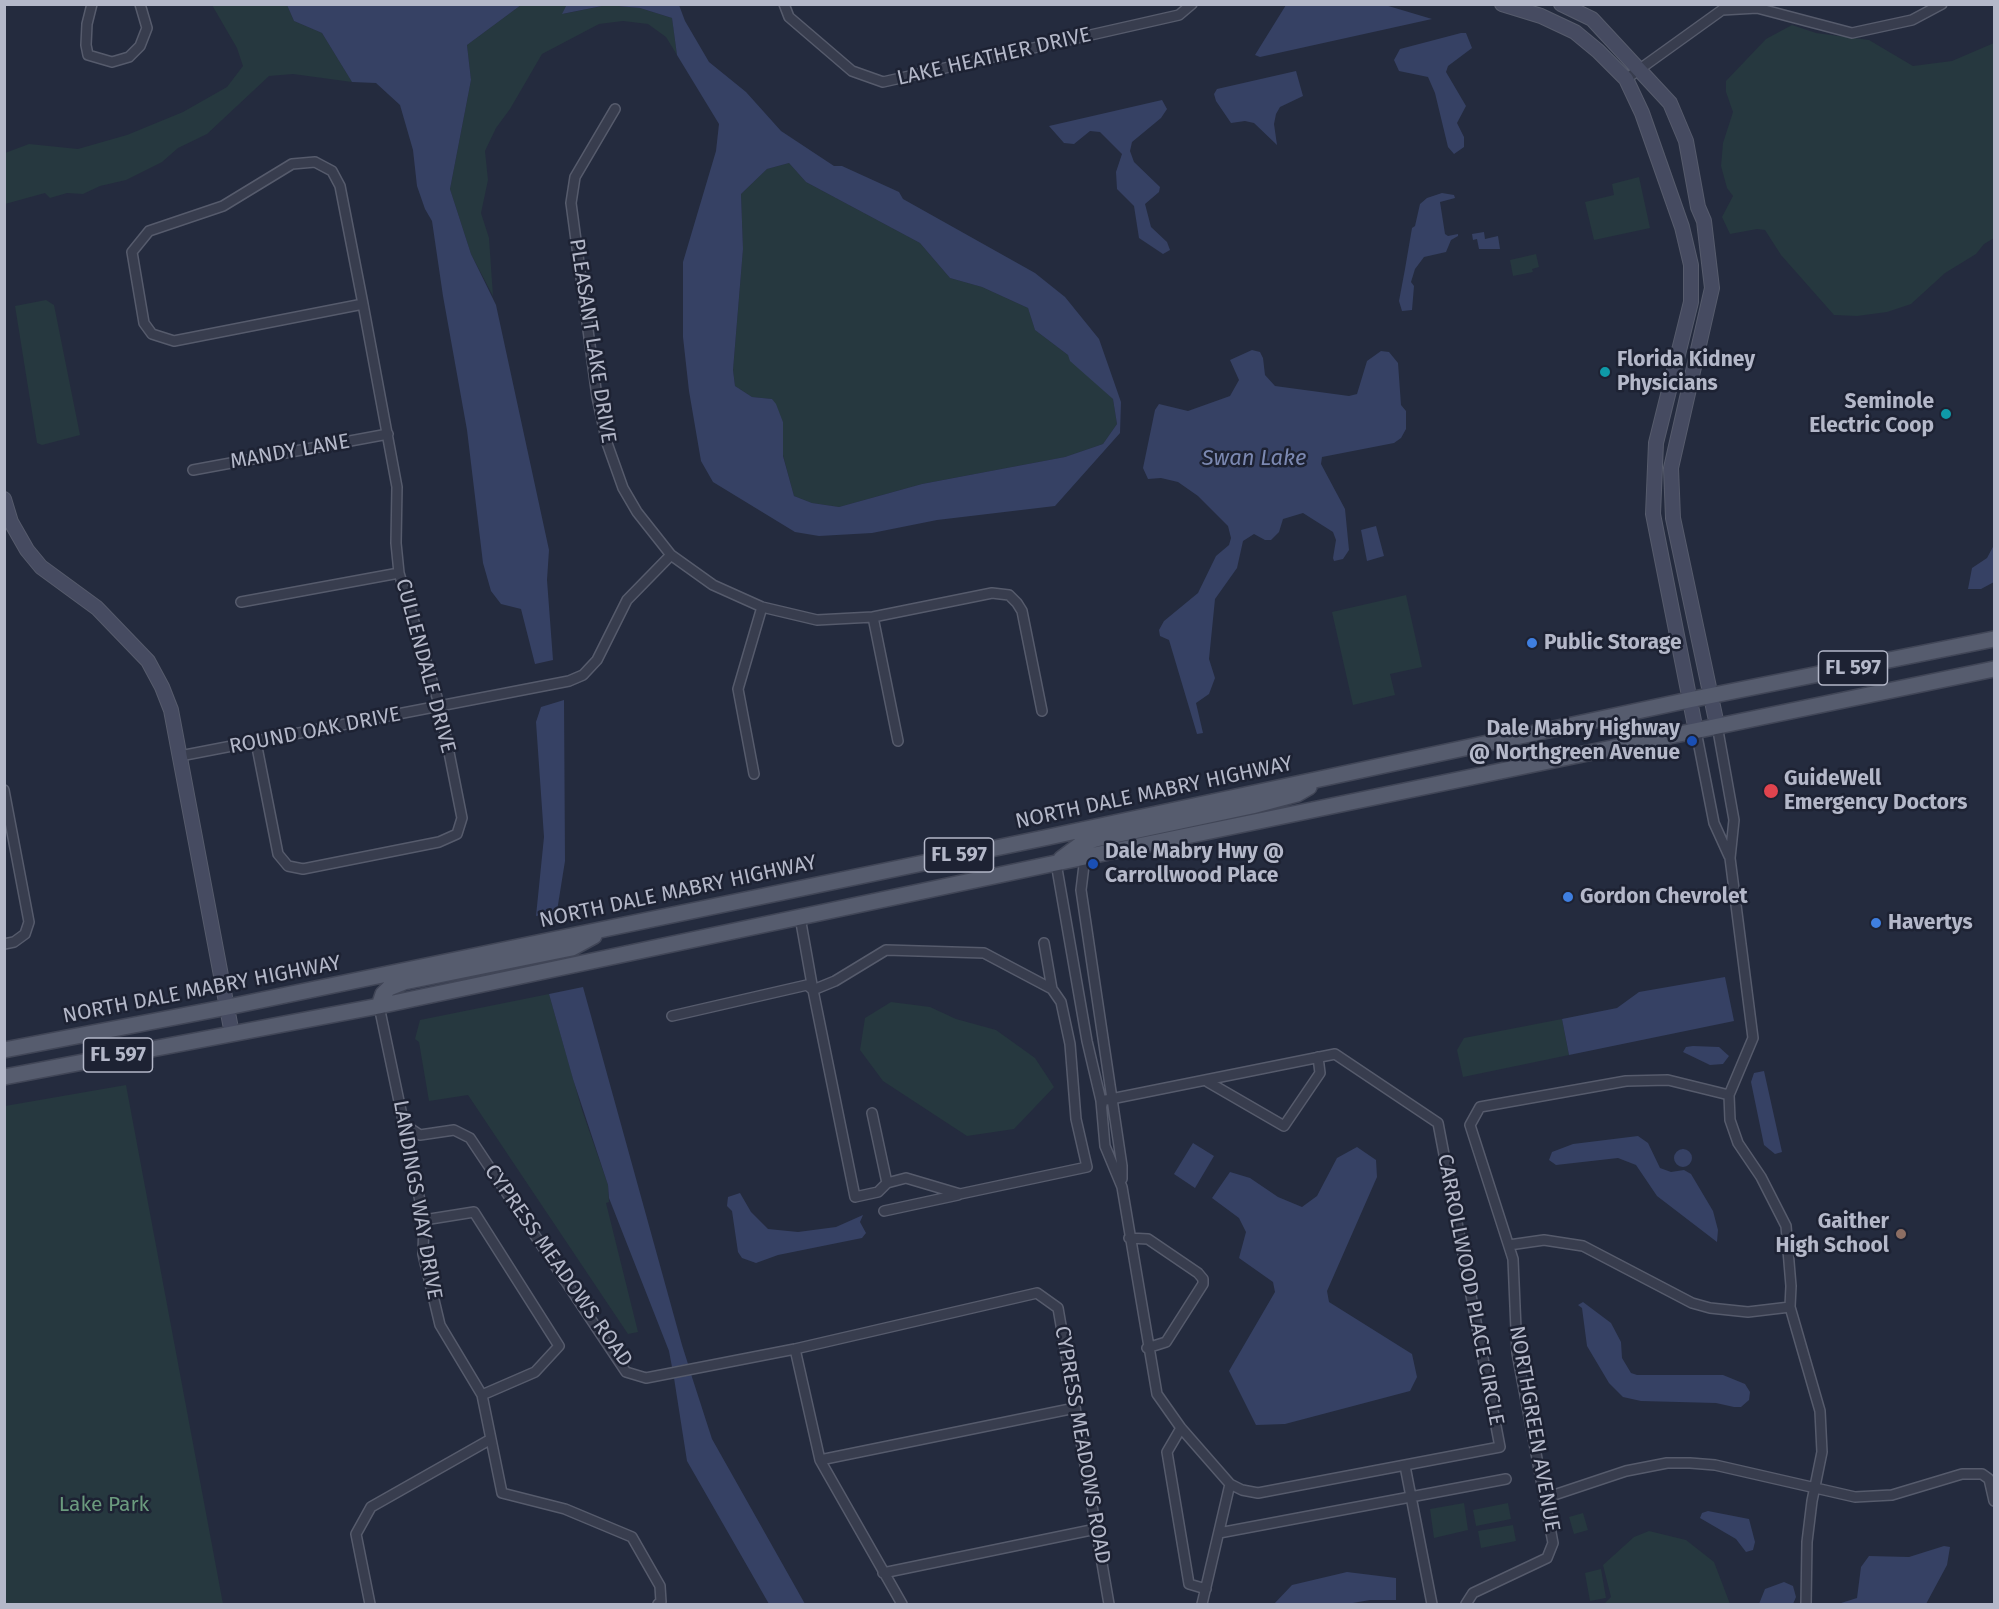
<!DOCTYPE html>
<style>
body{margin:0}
#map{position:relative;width:1999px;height:1609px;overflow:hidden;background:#242b3e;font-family:"Fira Sans",sans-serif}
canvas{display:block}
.frame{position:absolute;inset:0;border:6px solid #b4b8c9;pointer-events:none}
</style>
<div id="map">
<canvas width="1999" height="1609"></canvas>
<div class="frame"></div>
</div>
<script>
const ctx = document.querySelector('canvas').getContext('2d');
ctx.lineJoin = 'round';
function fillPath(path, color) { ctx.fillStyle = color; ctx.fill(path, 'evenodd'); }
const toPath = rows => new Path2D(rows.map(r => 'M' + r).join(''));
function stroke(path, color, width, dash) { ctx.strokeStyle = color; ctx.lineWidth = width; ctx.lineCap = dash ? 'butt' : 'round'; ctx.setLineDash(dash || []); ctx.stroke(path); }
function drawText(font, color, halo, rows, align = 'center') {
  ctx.font = font + ' "Fira Sans",sans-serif'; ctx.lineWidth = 5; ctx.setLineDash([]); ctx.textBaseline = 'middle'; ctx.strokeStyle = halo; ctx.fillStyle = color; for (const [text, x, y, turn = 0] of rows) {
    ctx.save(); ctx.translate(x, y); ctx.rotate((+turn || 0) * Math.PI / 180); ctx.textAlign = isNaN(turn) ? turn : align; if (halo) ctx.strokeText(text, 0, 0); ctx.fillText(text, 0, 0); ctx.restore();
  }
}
fillPath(toPath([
 [212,5,287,5,294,21,322,33,352,82,293,74,269,76,207,134,178,148,162,162,126,180,100,186,83,194,67,193,50,198,45,193,5,204,5,153,29,144,78,149,127,135,183,112,227,87,243,66,237,48],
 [521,5,567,5,563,14,607,5,640,8,672,18,677,55,666,37,648,24,623,21,599,24,542,54,510,109,496,128,485,151,488,180,481,213,489,238,493,296,471,254,450,189,471,80,467,45],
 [1792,25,1816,33,1869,40,1913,66,1952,61,1994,43,1994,238,1984,244,1976,254,1945,273,1911,304,1887,312,1857,316,1834,315,1781,255,1765,230,1757,229,1730,234,1722,217,1733,196,1727,188,1721,166,1723,143,1733,112,1726,92,1726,81,1766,39],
 [789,163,806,182,920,243,950,278,982,287,1028,308,1035,330,1068,355,1113,399,1117,424,1103,444,1065,457,922,484,839,507,812,503,794,496,783,455,783,422,772,399,752,397,735,386,733,370,743,249,741,194,767,169],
 [1639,177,1650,228,1594,240,1585,202,1614,195,1612,184],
 [1536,254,1539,267,1532,269,1533,272,1513,276,1510,260],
 [46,300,54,305,80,435,42,445,37,443,15,306],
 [1406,595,1422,667,1390,674,1395,695,1353,705,1332,612],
 [549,994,582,1110,608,1185,609,1202,606,1203,638,1332,628,1334,468,1095,429,1101,419,1042,415,1039,420,1020],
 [891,1002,930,1007,956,1019,996,1030,1035,1058,1054,1087,1014,1129,967,1136,883,1081,860,1050,865,1018],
 [1562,1019,1569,1055,1463,1077,1457,1050,1464,1038],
 [126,1085,223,1604,5,1604,5,1106],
 [1464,1503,1468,1530,1434,1538,1430,1509],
 [1508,1503,1511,1519,1476,1526,1473,1510],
 [1583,1513,1588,1530,1574,1534,1569,1517],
 [1513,1525,1516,1541,1481,1548,1478,1531],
 [1649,1531,1686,1540,1714,1562,1730,1604,1604,1604,1611,1597,1603,1565,1634,1537],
 [1601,1569,1606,1598,1590,1601,1585,1573]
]), '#26383f');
fillPath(toPath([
 [567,4,679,5,685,21,709,62,746,92,781,131,834,166,842,166,899,192,903,199,1035,273,1065,297,1099,339,1121,402,1120,433,1055,506,937,520,872,533,819,536,795,532,713,482,701,461,689,391,683,337,683,262,716,151,719,124,677,55,672,18,640,8,607,5,562,14],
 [789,163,806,182,920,243,950,278,982,287,1028,308,1035,330,1068,355,1070,361,1113,399,1117,424,1103,444,1065,457,922,484,839,507,812,503,794,496,783,456,783,422,776,404,772,399,752,397,735,386,733,370,743,249,741,194,767,169],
 [287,5,521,5,467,45,471,80,450,189,471,254,496,305,549,550,547,580,553,660,535,664,521,609,501,604,491,591,483,563,467,430,443,296,432,221,425,209,417,186,413,150,400,105,376,83,352,82,322,33,294,21],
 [1286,5,1385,5,1432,19,1260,57,1255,55],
 [1461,33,1466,33,1472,48,1448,66,1446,72,1466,106,1457,123,1464,137,1464,147,1454,154,1448,147,1435,93,1428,77,1399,71,1394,60,1400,49],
 [1296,71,1303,96,1280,107,1276,114,1274,124,1277,145,1254,123,1245,121,1231,123,1216,101,1214,94,1217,89],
 [1162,100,1167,109,1161,118,1132,142,1130,151,1134,162,1160,187,1159,192,1145,204,1151,227,1167,242,1170,250,1163,254,1139,238,1134,206,1117,189,1116,172,1122,154,1100,132,1090,131,1074,144,1064,143,1049,126],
 [1442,193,1454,195,1455,198,1440,202,1445,234,1448,236,1458,234,1458,236,1451,240,1446,252,1424,257,1415,269,1411,282,1414,286,1412,310,1402,311,1399,301,1405,269,1412,228,1415,226,1420,204,1427,198],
 [1484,232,1485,239,1498,236,1500,249,1479,249,1477,239,1473,240,1472,234],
 [1252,350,1260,352,1263,358,1265,375,1275,386,1349,396,1357,394,1367,361,1381,351,1389,352,1398,363,1401,405,1406,411,1406,429,1401,438,1394,443,1322,457,1321,464,1345,509,1349,550,1343,559,1334,561,1333,558,1336,540,1333,532,1303,513,1283,519,1279,532,1271,540,1265,540,1254,534,1243,541,1237,568,1215,599,1209,659,1215,678,1209,694,1196,703,1203,733,1197,734,1169,640,1160,636,1159,630,1164,621,1198,593,1216,556,1229,545,1231,538,1228,526,1198,496,1178,482,1161,478,1148,479,1143,468,1155,410,1159,404,1188,411,1230,396,1239,380,1230,360],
 [1376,526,1384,556,1367,561,1361,530],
 [1994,545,1994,582,1981,589,1968,589,1972,568,1987,558],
 [564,700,565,861,557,911,536,916,544,837,536,722,541,707],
 [1725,977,1734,1021,1569,1055,1562,1019,1617,1008,1639,992],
 [583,987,682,1345,688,1364,672,1367,669,1351,609,1198,608,1185,573,1079,549,994],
 [1693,1046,1719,1047,1729,1056,1723,1064,1710,1065,1683,1052,1686,1047],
 [1764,1071,1782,1152,1775,1154,1764,1145,1751,1082,1754,1073],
 [1638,1136,1648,1143,1660,1168,1671,1172,1684,1170,1691,1174,1713,1211,1718,1230,1717,1242,1657,1196,1636,1165,1618,1158,1556,1165,1549,1160,1552,1152,1573,1144],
 [1193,1143,1214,1156,1195,1188,1174,1174],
 [1357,1147,1376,1160,1377,1177,1327,1291,1329,1302,1412,1354,1417,1377,1410,1391,1285,1424,1256,1425,1229,1371,1275,1292,1273,1282,1239,1258,1246,1232,1239,1218,1212,1198,1230,1172,1250,1178,1278,1197,1302,1207,1317,1196,1337,1158],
 '1674 1158a9 9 0 1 1 18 0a9 9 0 1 1-18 0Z',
 [740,1193,751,1212,768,1229,798,1232,836,1227,863,1215,860,1222,866,1233,862,1238,778,1255,756,1263,742,1258,738,1252,732,1211,727,1206,728,1197],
 [1583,1302,1611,1323,1621,1342,1622,1358,1631,1373,1637,1375,1723,1375,1745,1384,1750,1392,1749,1400,1741,1407,1734,1407,1716,1403,1641,1401,1623,1397,1609,1383,1587,1346,1582,1308,1578,1305],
 [691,1374,712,1439,805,1604,769,1604,687,1461,674,1378],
 [1708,1511,1749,1519,1755,1542,1753,1550,1746,1552,1736,1539,1700,1518,1702,1513],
 [1944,1546,1950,1547,1947,1565,1926,1604,1838,1604,1857,1598,1861,1567,1869,1556,1909,1557],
 [1347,1572,1396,1578,1396,1600,1370,1600,1347,1604,1274,1604,1292,1585],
 [1784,1582,1793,1586,1796,1597,1793,1604,1759,1604,1765,1589]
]), '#364164');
const street = toPath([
 [92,4,87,24,86,45,88,55,112,62,129,57,140,46,147,28,140,4],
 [784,4,789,17,852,71,883,82,1179,15,1192,4],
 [1626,79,1722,10,1757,8,1852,33,1912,20,1942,4],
 [615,109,575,177,571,203,597,397,607,443,623,488,637,512,671,555,713,585,762,607,817,620,873,617,992,593,1009,595,1017,603,1022,611,1042,711],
 [315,162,332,171,340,186,363,304,174,341,152,334,144,323,132,252,149,231,223,206,292,164,315,162],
 [193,470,388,434],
 [241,602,399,573],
 [873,617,898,741],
 [1717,725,1734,820,1730,858,1753,1038,1729,1095,1730,1120,1738,1143,1761,1177,1786,1226,1791,1286,1790,1307,1820,1411,1822,1452,1812,1501,1807,1542,1806,1604],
 [1696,731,1714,823,1729,856],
 [256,742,278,854,288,866,303,869,439,842,457,834,462,818,440,707,399,573,396,543,397,487,363,304],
 [180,756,569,681,583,675,597,660,627,600,671,555],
 [754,774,738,689,762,607],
 [4,790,29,922,25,934,14,942,4,944],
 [1085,857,1081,890,1122,1166,1122,1179],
 [1056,863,1087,1041,1102,1105],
 [800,917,813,990,835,981,886,950,984,953,1052,989,1044,943],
 [379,1006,424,1220,423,1254,440,1325,482,1395,502,1493,565,1509,632,1537,660,1586,661,1602,658,1604],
 [672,1016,807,985,813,990,855,1197,878,1192,887,1183],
 [1335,1054,1438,1123,1500,1447,1258,1493,1242,1490,1230,1484,1181,1428,1157,1394,1122,1187,1105,1146,1101,1101,1335,1054],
 [1208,1082,1284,1126,1320,1073,1318,1057],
 [872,1113,887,1183,906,1178,960,1194,1087,1167,1076,1119,1070,1044,1061,1002,1052,989],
 [405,1125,420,1135,454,1130,470,1138,626,1372,646,1378,795,1349,1037,1293,1058,1308,1109,1604],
 [884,1211,958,1195],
 [424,1220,474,1212,559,1346,535,1372,482,1395],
 [1129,1238,1148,1239,1198,1273,1203,1279,1203,1284,1166,1342,1147,1348],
 [1509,1245,1544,1240,1583,1246,1692,1303,1710,1308,1748,1312,1790,1307],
 [795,1349,820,1460,902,1604],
 [1181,1428,1167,1452,1189,1584,1206,1589],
 [820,1460,1075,1408],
 [1405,1466,1432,1604],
 [1545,1498,1626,1471,1667,1463,1690,1463,1715,1465,1855,1497,1892,1495,1962,1474,1982,1474,1989,1479,1994,1501],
 [1219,1533,1506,1479],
 [883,1573,1096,1529],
 [370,1604,356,1534,371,1507,491,1439],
 [1202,1604,1230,1484],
 [1466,1604,1473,1593,1547,1558,1553,1543,1517,1353,1513,1259,1470,1125,1480,1107,1626,1081,1668,1080,1729,1095]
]);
const secondary = toPath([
 [1502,4,1541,16,1575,32,1598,51,1626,79,1642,113,1682,227,1691,265,1691,302,1656,443,1653,514,1696,731],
 [1561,4,1592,19,1670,103,1686,141,1698,207,1704,221,1712,288,1671,468,1673,518,1717,725],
 [4,499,11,522,27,550,41,567,97,608,148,661,162,687,171,710,232,1034]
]);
const primary = toPath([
 [1061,859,1081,844,1096,839,1252,806,1297,794,1309,787],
 [379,1006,383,994,389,988,404,982,572,948,594,936],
 [4,1050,228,1007,1044,838,1689,700,1994,639],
 [4,1077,379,1006,1056,863,1994,669]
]);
stroke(street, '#565b6c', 12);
stroke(secondary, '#565b6c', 16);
stroke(primary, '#414657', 18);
stroke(street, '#383d4e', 9);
stroke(secondary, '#464b61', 14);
stroke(primary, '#565c6e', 15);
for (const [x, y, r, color] of [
 [1605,372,6,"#0f9aa8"],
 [1946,414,6,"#0f9aa8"],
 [1532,643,6,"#3f7fe0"],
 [1692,741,6,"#1a4fb4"],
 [1771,791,8,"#e0444e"],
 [1093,864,6,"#1a4fb4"],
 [1568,897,6,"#3f7fe0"],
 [1876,923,6,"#3f7fe0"],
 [1901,1234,6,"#8d6e63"]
]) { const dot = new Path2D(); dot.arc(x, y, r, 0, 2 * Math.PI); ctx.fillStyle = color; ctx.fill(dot); stroke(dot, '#1d2233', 2); }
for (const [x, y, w] of [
 [1853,668,69],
 [959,855,69],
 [118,1055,69]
]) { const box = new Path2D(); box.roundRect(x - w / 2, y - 17, w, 34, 4.5); ctx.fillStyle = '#1d2233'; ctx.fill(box); stroke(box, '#b4b8c9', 1.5); }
drawText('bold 20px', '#b4b8c9', null, [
 ["FL 597",1853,668],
 ["FL 597",959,855],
 ["FL 597",118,1055]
]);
drawText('21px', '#b4b8c9', '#1d2233', [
 ["LAKE HEATHER DRIVE",994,57,-13],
 ["PLEASANT LAKE DRIVE",592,341,81],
 ["MANDY LANE",290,452,-10],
 ["CULLENDALE DRIVE",425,666,75],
 ["ROUND OAK DRIVE",315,731,-11],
 ["NORTH DALE MABRY HIGHWAY",1154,793,-12],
 ["NORTH DALE MABRY HIGHWAY",678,892,-12],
 ["NORTH DALE MABRY HIGHWAY",202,990,-11],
 ["LANDINGS WAY DRIVE",417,1200,80],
 ["CYPRESS MEADOWS ROAD",558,1266,55],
 ["CARROLLWOOD PLACE CIRCLE",1470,1290,79],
 ["NORTHGREEN AVENUE",1534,1429,80],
 ["CYPRESS MEADOWS ROAD",1082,1445,80]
]);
drawText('bold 21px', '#b4b8c9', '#1d2233', [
 ["Florida Kidney",1617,360],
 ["Physicians",1617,384],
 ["Seminole",1934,402,"right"],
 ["Electric Coop",1934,426,"right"],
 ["Public Storage",1544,643],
 ["Dale Mabry Highway",1680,729,"right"],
 ["@ Northgreen Avenue",1680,753,"right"],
 ["GuideWell",1784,779],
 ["Emergency Doctors",1784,803],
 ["Dale Mabry Hwy @",1105,852],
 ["Carrollwood Place",1105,876],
 ["Gordon Chevrolet",1580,897],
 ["Havertys",1888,923],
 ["Gaither",1889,1222,"right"],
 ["High School",1889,1246,"right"]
], 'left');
drawText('21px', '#6b9b7e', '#1d2233', [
 ["Lake Park",104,1505]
]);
drawText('italic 22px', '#7c89b2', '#1d2233', [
 ["Swan Lake",1254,459]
]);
</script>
